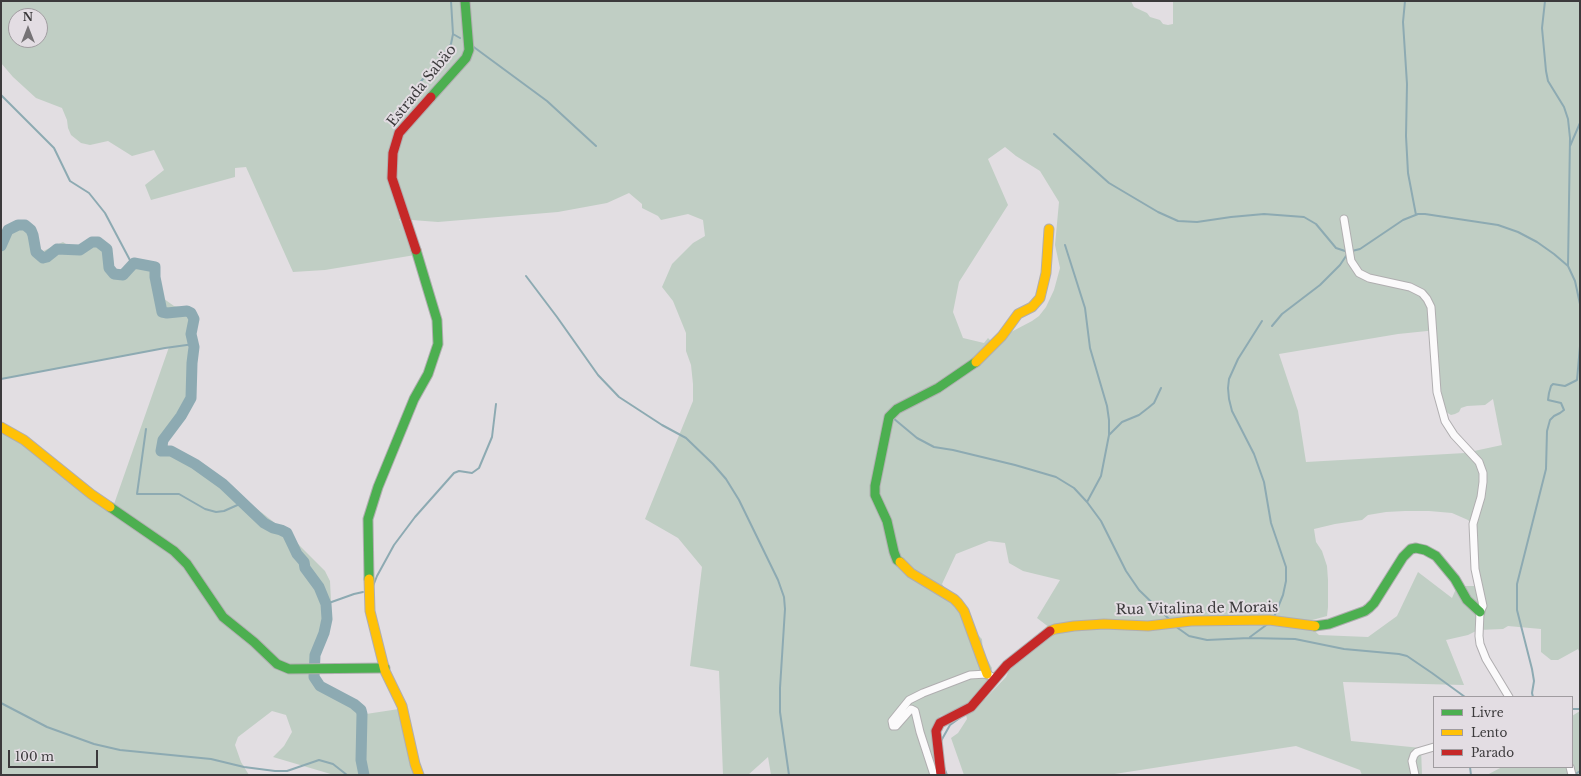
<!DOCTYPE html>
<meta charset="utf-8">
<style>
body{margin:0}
#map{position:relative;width:1581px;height:776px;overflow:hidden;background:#e2dee2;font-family:"Libre Baskerville",serif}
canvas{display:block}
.frame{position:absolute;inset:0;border:2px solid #3c3a3c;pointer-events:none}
.legend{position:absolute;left:1433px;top:696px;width:140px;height:72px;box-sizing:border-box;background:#e3dde3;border:1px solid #a09ca0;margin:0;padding:5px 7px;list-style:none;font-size:12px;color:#3c3a3c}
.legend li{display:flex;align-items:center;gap:8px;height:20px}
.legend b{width:20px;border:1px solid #a09ca0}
.north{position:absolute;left:8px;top:8px;width:40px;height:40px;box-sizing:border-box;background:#e3dde3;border:1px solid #a09ca0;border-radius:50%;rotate:0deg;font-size:11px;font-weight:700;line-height:16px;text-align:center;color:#3c3a3c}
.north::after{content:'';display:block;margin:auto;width:14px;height:18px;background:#767376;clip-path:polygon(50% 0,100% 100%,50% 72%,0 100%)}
.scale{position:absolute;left:8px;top:750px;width:90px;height:18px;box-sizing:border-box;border:2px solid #3c3a3c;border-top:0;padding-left:5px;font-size:12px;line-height:14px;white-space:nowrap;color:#3c3a3c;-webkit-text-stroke:3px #e3dde3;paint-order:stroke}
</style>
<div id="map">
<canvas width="1581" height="776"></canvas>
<div class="frame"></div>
<ul class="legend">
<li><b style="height:5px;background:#4caf50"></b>Livre</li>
<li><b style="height:5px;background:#ffc107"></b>Lento</li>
<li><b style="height:5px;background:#c62828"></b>Parado</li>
</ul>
<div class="north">N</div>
<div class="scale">100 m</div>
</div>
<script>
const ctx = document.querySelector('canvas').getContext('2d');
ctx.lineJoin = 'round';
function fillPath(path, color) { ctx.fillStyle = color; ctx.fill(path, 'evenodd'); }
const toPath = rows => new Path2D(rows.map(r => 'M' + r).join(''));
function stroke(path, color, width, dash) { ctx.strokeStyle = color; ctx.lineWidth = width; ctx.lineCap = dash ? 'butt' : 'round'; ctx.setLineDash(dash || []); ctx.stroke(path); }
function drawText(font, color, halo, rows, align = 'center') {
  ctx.font = font + ' "Libre Baskerville",serif'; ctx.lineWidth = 4; ctx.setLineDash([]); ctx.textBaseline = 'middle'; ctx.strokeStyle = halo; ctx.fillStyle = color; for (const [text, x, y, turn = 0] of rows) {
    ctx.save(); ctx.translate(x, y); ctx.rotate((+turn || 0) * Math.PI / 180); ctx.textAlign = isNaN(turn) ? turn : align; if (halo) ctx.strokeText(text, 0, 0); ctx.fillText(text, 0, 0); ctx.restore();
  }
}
fillPath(toPath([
 [1,1,1131,1,1134,7,1147,13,1150,17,1160,20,1163,24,1168,25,1173,24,1173,1,1580,1,1580,653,1578,649,1558,660,1551,660,1541,652,1541,629,1508,626,1503,629,1478,630,1468,635,1446,640,1464,685,1343,682,1351,741,1421,748,1422,775,1362,775,1360,770,1296,746,1108,775,964,775,951,738,958,733,967,719,965,710,958,710,940,716,935,727,940,775,771,775,768,757,748,775,723,775,719,671,690,666,702,567,678,538,645,519,693,401,693,384,691,365,686,351,686,333,673,301,662,287,672,264,693,243,705,236,703,220,688,214,661,220,658,216,642,208,642,204,629,193,607,203,558,212,438,222,399,219,415,255,325,270,293,272,246,167,235,168,235,177,151,200,145,185,164,170,154,150,132,156,108,141,90,145,81,143,71,135,68,128,67,120,62,108,36,98,13,77,1,63],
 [16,16,40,16,40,40,16,40],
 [1005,147,1016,156,1040,171,1059,202,1055,245,1060,268,1054,290,1046,307,1039,316,1032,321,992,342,988,338,984,343,963,338,953,312,959,282,1008,205,988,159],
 [1437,330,1437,364,1443,402,1446,412,1451,415,1455,414,1459,412,1461,408,1467,406,1485,405,1493,399,1502,445,1465,453,1306,462,1298,411,1279,354,1398,334],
 [1405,511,1429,511,1452,513,1468,520,1474,527,1478,586,1461,586,1458,584,1452,598,1418,572,1397,616,1368,637,1319,635,1305,622,1327,616,1328,607,1328,580,1327,566,1322,551,1316,542,1314,529,1335,524,1362,520,1368,515,1386,512],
 [989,541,1005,543,1009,563,1023,571,1060,580,1037,618,1054,631,1010,668,1006,677,985,699,981,694,988,683,992,668,983,652,982,639,970,627,942,584,956,554],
 [23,222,34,231,41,252,63,242,75,250,100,239,109,249,110,260,115,272,138,260,155,265,155,284,160,296,174,306,191,309,194,314,189,320,188,394,184,419,166,435,168,447,202,466,284,530,325,571,330,581,331,601,328,623,322,635,318,673,319,684,366,714,399,709,418,775,334,775,273,757,284,746,292,732,286,715,272,711,238,737,235,745,241,762,249,775,1,775,1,424,86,484,113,507,169,347,1,379,1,235,14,225],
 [1580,711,1580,775,1487,775,1502,767,1572,767,1572,716]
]), '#c0cec4');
stroke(toPath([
 [1405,1,1403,22,1407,84,1406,136,1408,173,1416,215],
 [1545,1,1542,28,1546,71,1548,81,1564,107,1568,119,1570,138,1568,266],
 [453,34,460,38],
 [471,45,547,101,596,146],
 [1,95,54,148,70,181,89,193,105,213,132,264],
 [401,115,416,87,442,57,451,44,453,34,451,1],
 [1054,134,1109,183,1158,212,1178,221,1197,222,1231,217,1264,214,1304,217,1316,224,1336,248,1348,252,1360,249,1403,220,1418,214,1425,214,1498,225,1518,232,1537,242,1554,254,1568,266,1575,281,1580,304],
 [1570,146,1580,123],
 [1065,245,1085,308,1090,348,1107,406,1109,420,1109,435,1101,476,1087,502],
 [526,276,557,317,598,375,619,397,662,425,686,438,713,464,726,479,739,500,778,580,784,597,785,609,780,688,780,712,789,775],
 [1262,321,1238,359,1229,379,1228,388,1229,399,1232,411,1254,454,1264,482,1271,523,1286,567,1286,581,1283,595,1274,617],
 [1272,326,1282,314,1320,285,1340,265,1348,253],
 [1,379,165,348,194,344],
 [893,418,917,438,934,447,953,450,1015,465,1056,477,1074,488,1087,502,1101,521,1126,571,1139,590,1169,619],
 [146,429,137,494,179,494,205,509,216,512,224,511,242,503],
 [1109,435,1122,422,1139,415,1148,408,1154,403,1161,388],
 [373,586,377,576,394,545,415,517,454,473,459,471,472,473,479,468,492,437,496,404],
 [326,604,354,594,363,592],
 [1175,626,1189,636,1207,640,1249,638,1295,639,1344,649,1399,654,1407,656,1432,673,1465,697],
 [1250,637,1269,623],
 [1533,697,1532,693,1534,681,1532,669,1517,610,1517,584,1546,469,1547,431,1550,420,1554,416,1560,413,1564,410,1561,403,1548,400,1549,393,1551,386,1553,384,1565,386,1577,380,1580,346],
 [1,703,47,727,94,744,120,750,211,759,244,767,275,771,287,771,319,760,333,764,347,775],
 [1572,709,1580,709],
 [941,741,950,725,961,717],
 [944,767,947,775],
 [1470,767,1471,775],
 [1574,775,1580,771]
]), '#8daab2', 2);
stroke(toPath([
 [1,246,8,230,18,225,25,225,31,230,33,235,36,252,43,258,47,257,57,249,80,250,92,242,98,242,107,249,109,268,114,274,123,275,134,263,155,267,155,277,162,312,167,313,187,311,191,313,194,319,191,334,194,347,192,363,191,398,181,416,163,440,161,451,171,451,195,464,223,484,264,523,273,528,281,530,287,533,297,554,304,562,305,568,319,587,326,604,327,619,324,633,315,655,314,677,320,686,354,704,361,710,362,714,361,760,364,775]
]), '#8daab2', 11);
const street = toPath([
 [1344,219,1351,261,1359,273,1369,278,1410,287,1422,293,1427,299,1431,307,1437,392,1445,421,1454,435,1479,462,1483,473,1483,482,1481,497,1473,524,1475,569,1483,606,1480,612,1479,636,1480,644,1486,659,1509,697],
 [1570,767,1572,775],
 [934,775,920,732,915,711,911,709,896,726,893,726,892,721,909,700,923,693,970,675,987,674,994,678],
 [1415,775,1412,761,1414,755,1417,752,1434,747]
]);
const fast = toPath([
 [431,97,466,58,469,50,465,1],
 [110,507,174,551,187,564,223,617,254,642,277,664,289,669,385,668],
 [900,562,897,560,894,552,887,521,875,495,875,486,889,417,897,409,938,388,976,362],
 [369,579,368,519,378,487,414,399,428,374,438,344,437,320,416,250],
 [1315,626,1329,624,1365,611,1369,608,1374,603,1403,557,1411,549,1416,548,1425,550,1436,556,1455,579,1467,600,1480,612]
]);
const slow = toPath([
 [976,362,1002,336,1018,314,1032,307,1040,298,1046,273,1049,229],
 [1,427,24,440,91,494,110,507],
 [900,562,911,573,954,599,958,603,964,611,987,674],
 [369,579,370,611,385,671,402,706,415,764,419,775],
 [1050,631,1055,629,1074,626,1104,624,1148,626,1191,621,1269,620,1315,626]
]);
const jam = toPath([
 [416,250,392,178,393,153,399,133,431,97],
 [941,775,936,731,940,723,971,707,1007,665,1050,631]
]);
stroke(street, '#b0aeb0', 9);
stroke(fast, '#b0aeb0', 11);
stroke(slow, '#b0aeb0', 11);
stroke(jam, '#b0aeb0', 11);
stroke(street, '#fbfafb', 7);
stroke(fast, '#4caf50', 9);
stroke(slow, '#ffc107', 9);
stroke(jam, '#c62828', 9);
drawText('14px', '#3c3a3c', '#e3dde3', [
 ["Estrada Sabäo",422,86,-51],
 ["Rua Vitalina de Morais",1197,609,-1]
]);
</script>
